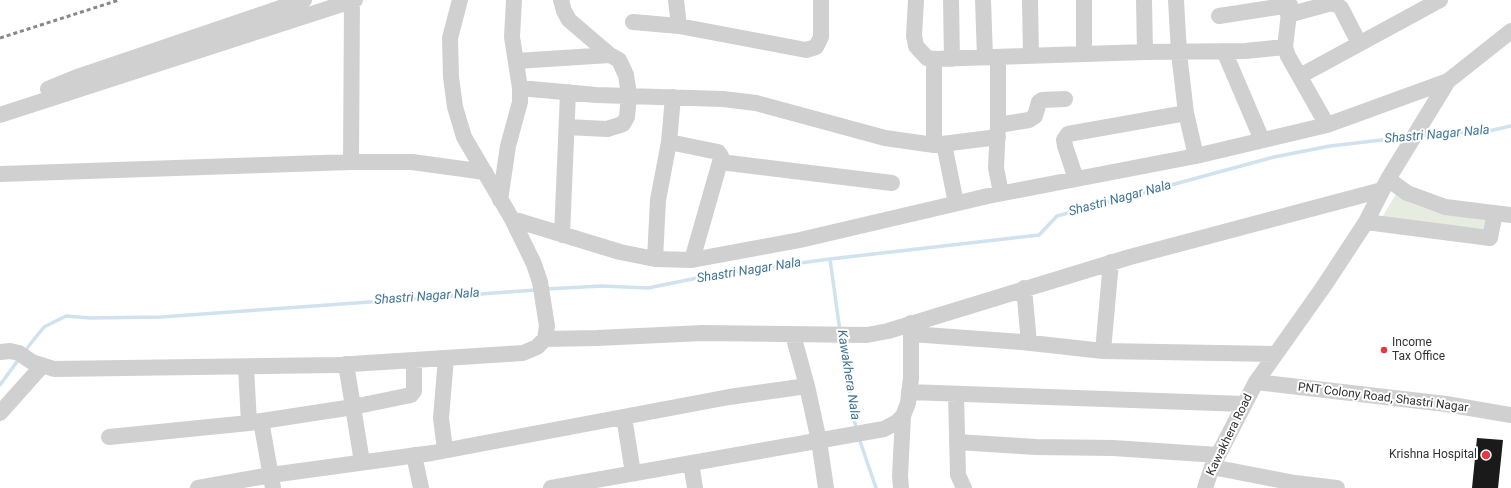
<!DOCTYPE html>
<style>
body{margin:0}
canvas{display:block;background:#fff}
</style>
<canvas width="1511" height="488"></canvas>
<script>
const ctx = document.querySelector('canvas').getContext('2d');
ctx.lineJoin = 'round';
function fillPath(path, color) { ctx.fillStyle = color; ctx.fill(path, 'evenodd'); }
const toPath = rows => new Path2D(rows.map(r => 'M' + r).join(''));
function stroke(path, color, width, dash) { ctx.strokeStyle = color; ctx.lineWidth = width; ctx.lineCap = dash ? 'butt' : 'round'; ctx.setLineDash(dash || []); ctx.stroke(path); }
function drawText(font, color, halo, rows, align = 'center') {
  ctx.font = font + ' Roboto,sans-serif'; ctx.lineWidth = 4; ctx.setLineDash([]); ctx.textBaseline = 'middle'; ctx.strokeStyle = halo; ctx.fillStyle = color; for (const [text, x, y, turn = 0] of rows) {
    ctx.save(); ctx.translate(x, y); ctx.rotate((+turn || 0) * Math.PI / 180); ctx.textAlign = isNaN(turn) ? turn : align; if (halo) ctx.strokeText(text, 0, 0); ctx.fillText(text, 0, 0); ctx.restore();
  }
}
fillPath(toPath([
 [1396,194,1410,203,1438,213,1487,220,1486,229,1381,219]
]), '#e6ecdf');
stroke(toPath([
 [1420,136,1447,132,1480,133,1511,126],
 [830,259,840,331],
 [546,289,602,286,648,288,717,274,830,259,1039,235,1057,216,1274,157,1330,146,1408,137],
 [841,340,854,420,857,430],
 [24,352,44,327,66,316,90,318,161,317,536,290],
 [0,385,19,359],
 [859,438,876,488]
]), '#cfe2ee', 3.5);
fillPath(toPath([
 [1477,438,1503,440,1498,488,1472,488]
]), '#1a1a1a');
stroke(toPath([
 [561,0,564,11,569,20,610,55],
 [676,0,679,26],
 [916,0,914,36,916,46,927,58,934,59],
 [951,0,952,59],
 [983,0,985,57],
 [1030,0,1031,56],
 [1084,0,1084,54],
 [1144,0,1145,52],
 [1176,0,1179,53,1186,113,1196,156],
 [1288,15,1332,3,1336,4,1341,8,1359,43],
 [1219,16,1290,5],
 [633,22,679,26,806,50,816,47,821,37,821,0],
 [1285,47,1290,5],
 [1224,51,1262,140],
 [998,57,998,125,996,168,1001,193],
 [516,61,610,55,619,60,626,75,629,95,627,117,623,124,607,129,567,127],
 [1300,76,1440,0],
 [520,88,596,95,723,99,756,103,885,138,934,145,998,137],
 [48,89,80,76,304,0],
 [0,115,355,0],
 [998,125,1029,120,1035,116,1039,102,1042,100,1065,99],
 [669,142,718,152,721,156,720,162],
 [944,144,956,203],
 [934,145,934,59,1145,52,1245,51,1285,47,1288,56,1327,125],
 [351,162,352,1],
 [0,174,351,162,412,162,485,172],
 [1076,179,1065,146,1064,140,1068,134,1186,113],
 [1388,179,1407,193,1445,207,1511,215],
 [500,200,508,146,520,102,520,88,512,37,514,0],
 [512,219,620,252,655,259,692,260,800,240,988,196,1196,156,1327,125,1448,81],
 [1366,222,1490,238,1495,213],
 [562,235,568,92],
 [655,259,658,200,669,142,673,97],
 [692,260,720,162,892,183],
 [1024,288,1029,343],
 [911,334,1022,342,1103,351,1275,354],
 [793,335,807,386,819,441,826,488],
 [545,339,597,338,703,333,867,335,888,331,1130,257,1382,190],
 [1103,351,1111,262],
 [0,352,10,351,19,353,32,362,54,369,336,365,523,353,537,347,545,339,547,326,540,282,534,264,512,219,464,137,455,107,451,77,450,38,460,0],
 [346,364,362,462],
 [246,367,249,423],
 [1256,382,1446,404,1511,415],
 [909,392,1244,404],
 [956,394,958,475,964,488],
 [0,413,42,366],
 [624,417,633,473],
 [261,421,273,488],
 [109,437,249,423,353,407,411,395,414,391,414,360],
 [957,442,1036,447,1113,448,1218,455],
 [445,450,441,418,446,358],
 [414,455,421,488],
 [691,463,695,488],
 [1212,467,1295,483,1337,488],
 [198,488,271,475,432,453,729,397,807,386],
 [551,488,884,429,897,422,903,416,908,403,911,378,911,323],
 [901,488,900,476,903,416],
 [1205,488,1212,467,1256,382,1324,286,1366,222,1388,179,1448,81,1511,31]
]), '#d0d0d0', 16);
stroke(toPath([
 [0,38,119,0]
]), '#888', 3, [4, 3]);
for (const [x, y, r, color] of [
 [1384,350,4,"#e63946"],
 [1486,455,5,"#e63946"]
]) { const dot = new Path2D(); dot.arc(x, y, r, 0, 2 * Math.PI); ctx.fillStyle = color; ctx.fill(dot); stroke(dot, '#fff', 1.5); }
drawText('12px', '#333', '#fff', [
 ["Income",1392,343],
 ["Tax Office",1392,357],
 ["Krishna Hospital",1477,455,"right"]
], 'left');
drawText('12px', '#333', '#fff', [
 ["PNT Colony Road, Shastri Nagar",1383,398,7],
 ["Kawakhera Road",1230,435,-64]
]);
drawText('italic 13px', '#3f7597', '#fff', [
 ["Shastri Nagar Nala",1437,135,-5],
 ["Shastri Nagar Nala",1120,199,-15],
 ["Shastri Nagar Nala",749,271,-9],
 ["Shastri Nagar Nala",427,297,-4],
 ["Kawakhera Nala",848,375,81]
]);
</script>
